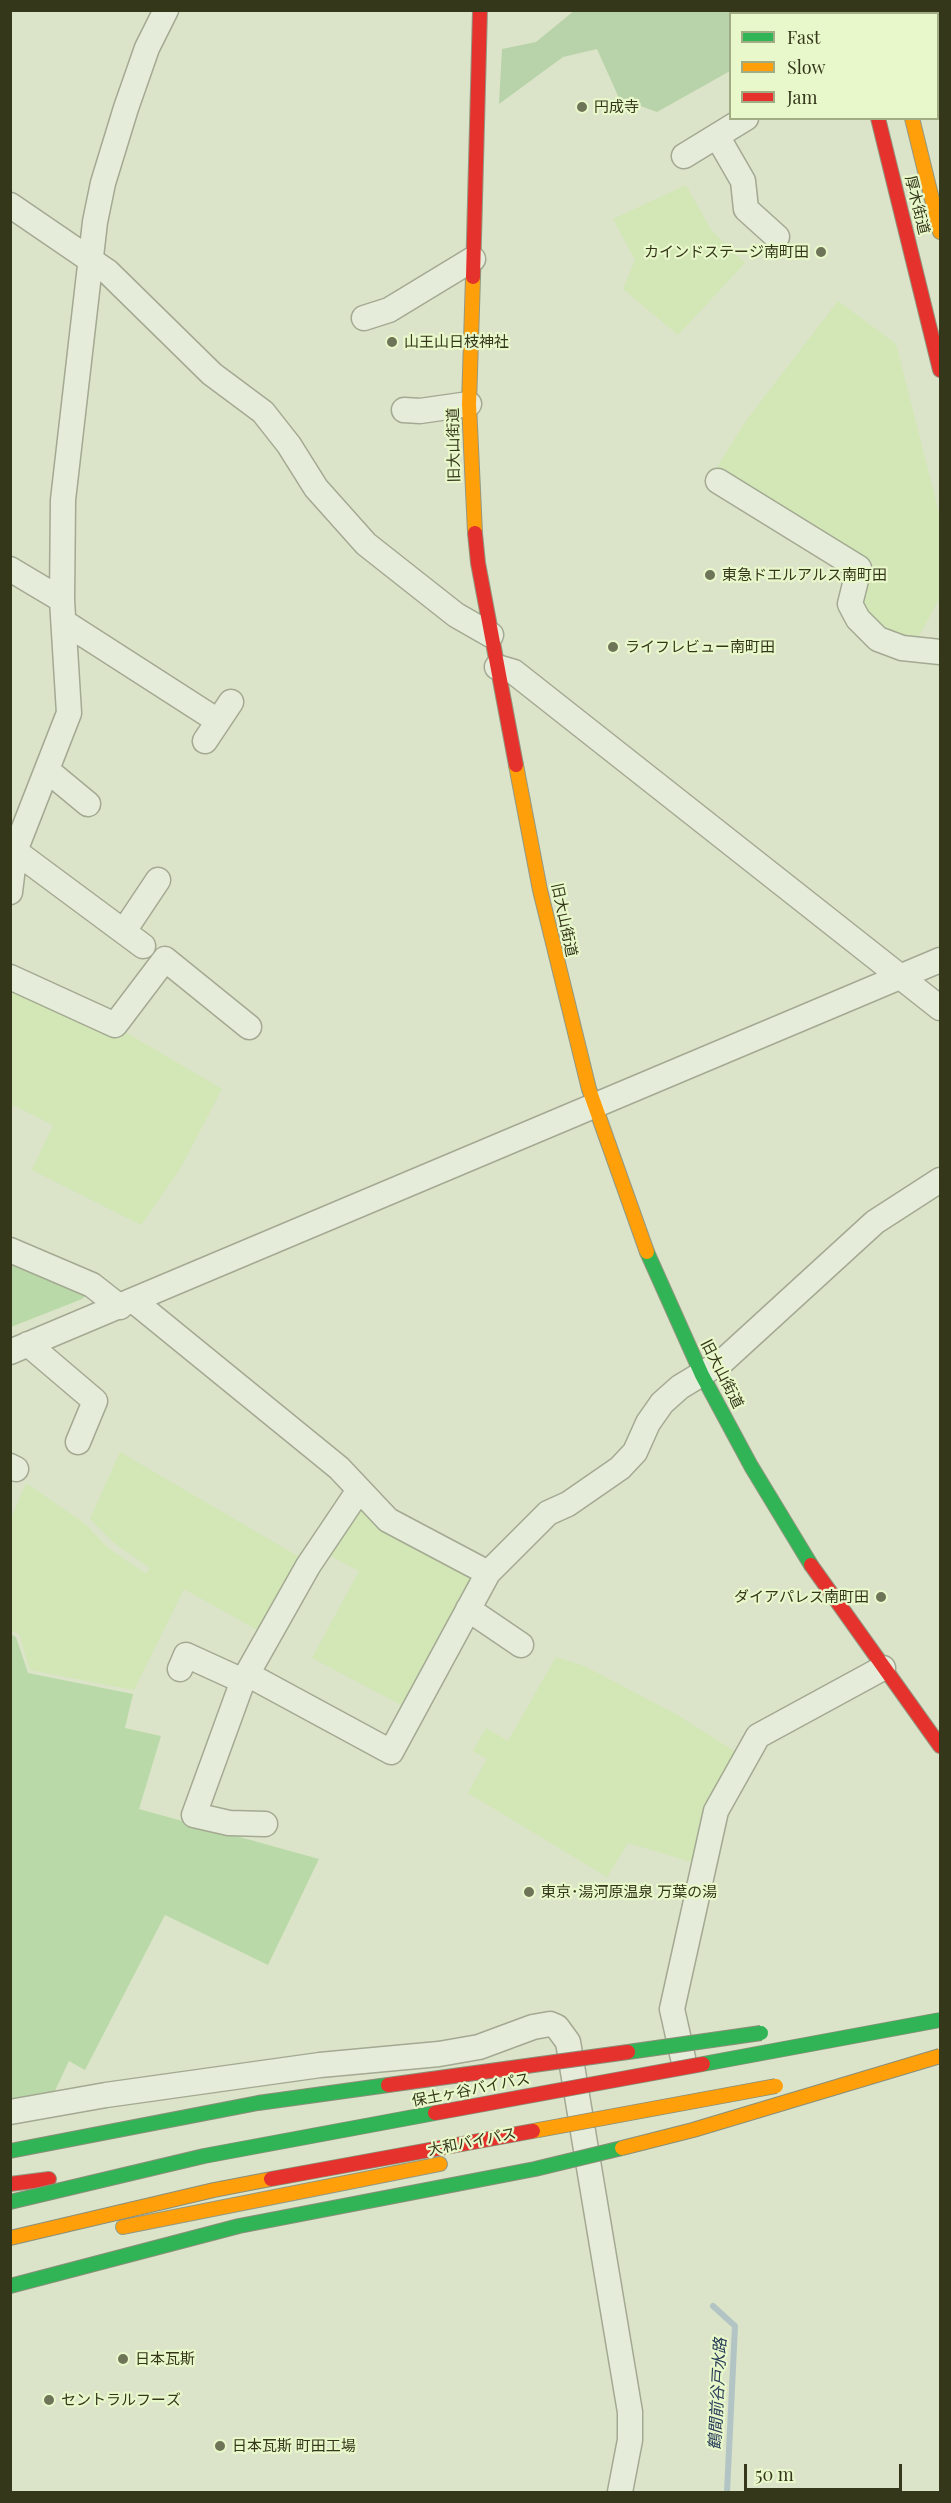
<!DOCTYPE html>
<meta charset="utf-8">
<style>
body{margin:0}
#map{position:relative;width:951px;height:2503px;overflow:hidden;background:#dbe4c8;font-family:"Playfair Display",serif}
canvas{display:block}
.frame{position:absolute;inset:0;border:12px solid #34371a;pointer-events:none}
.legend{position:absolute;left:729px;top:12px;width:210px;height:108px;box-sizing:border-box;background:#e9f8cb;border:2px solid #a1ab84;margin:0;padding:8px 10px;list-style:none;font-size:18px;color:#34371a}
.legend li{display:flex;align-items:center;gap:12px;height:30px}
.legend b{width:30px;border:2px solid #a1ab84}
.scale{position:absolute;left:744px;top:2464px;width:158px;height:27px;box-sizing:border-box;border:3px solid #34371a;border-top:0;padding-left:8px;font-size:18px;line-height:21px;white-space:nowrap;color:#34371a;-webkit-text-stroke:4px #e9f8cb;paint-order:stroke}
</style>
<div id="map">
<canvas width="951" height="2503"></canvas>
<div class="frame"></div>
<ul class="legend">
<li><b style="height:8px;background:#30b455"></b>Fast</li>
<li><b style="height:8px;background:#ff9f0a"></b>Slow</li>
<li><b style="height:8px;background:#e5322d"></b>Jam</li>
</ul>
<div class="scale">50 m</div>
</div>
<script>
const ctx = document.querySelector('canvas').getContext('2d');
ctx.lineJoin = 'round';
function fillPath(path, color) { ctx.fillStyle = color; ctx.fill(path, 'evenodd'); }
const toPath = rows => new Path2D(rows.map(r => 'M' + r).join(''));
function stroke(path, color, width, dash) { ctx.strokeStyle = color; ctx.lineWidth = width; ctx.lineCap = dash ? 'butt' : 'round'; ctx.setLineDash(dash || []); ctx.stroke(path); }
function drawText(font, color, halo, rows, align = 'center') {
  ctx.font = font + ' "Playfair Display","Noto Sans JP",serif'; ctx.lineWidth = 4.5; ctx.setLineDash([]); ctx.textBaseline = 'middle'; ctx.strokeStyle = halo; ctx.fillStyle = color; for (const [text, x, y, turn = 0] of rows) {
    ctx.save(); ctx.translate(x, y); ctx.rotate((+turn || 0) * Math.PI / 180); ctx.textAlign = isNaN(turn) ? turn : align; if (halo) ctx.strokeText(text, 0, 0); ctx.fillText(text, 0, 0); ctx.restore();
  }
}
fillPath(toPath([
 [924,11,940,11,940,81,938,68,938,14,925,13],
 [686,185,711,230,745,263,678,335,623,289,635,260,613,219],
 [838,301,896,344,940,517,940,597,918,638,906,637,884,627,869,613,860,597,873,562,716,469,745,422],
 [15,992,119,1038,125,1032,222,1089,180,1169,141,1225,32,1170,53,1125,11,1104,10,993],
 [120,1452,301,1558,259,1631,184,1589,134,1690,30,1670,19,1634,11,1631,11,1519,26,1483,84,1523,108,1548,146,1574,150,1568,113,1542,90,1519],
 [366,1510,471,1575,473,1583,405,1707,312,1658,359,1571,325,1553,353,1512],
 [556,1657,584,1666,674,1713,739,1754,695,1863,628,1843,607,1877,468,1793,487,1759,473,1751,486,1728,508,1741]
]), '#d2e6b6');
fillPath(toPath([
 [11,1259,89,1292,82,1299,11,1327],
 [10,1634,16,1637,28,1673,133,1694,125,1728,161,1736,139,1809,319,1859,268,1965,165,1915,85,2070,69,2061,53,2095,11,2099]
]), '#bad9a8');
fillPath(toPath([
 [575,10,794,10,794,11,793,14,730,14,730,71,657,112,619,98,597,49,563,57,499,104,502,49,536,42]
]), '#b8d2a9');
stroke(toPath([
 [713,2306,735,2326,727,2492]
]), '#b2c4c4', 6);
const street = toPath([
 [717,136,743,181,746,209,777,237],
 [684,156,746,118],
 [10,205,108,272,212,374,263,412,289,445,316,488,366,544,456,615,491,635],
 [364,318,389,310,473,259],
 [404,410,420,411,469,404],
 [718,481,859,568,850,604,858,619,878,639,902,648,940,652],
 [10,569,62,600],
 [64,622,218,721],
 [497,667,514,672,940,1008],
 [205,741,231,702],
 [47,770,88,804],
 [15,851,143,946],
 [10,892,15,851,69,713,62,600,63,500,95,222,103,183,126,108,147,48,166,10],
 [124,931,158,880],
 [10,977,115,1025,165,959,249,1027],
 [10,1250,92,1285,120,1307],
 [134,1301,339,1468,388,1520,488,1573],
 [28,1344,95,1401,78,1442],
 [10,1352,940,960],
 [10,1466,16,1469],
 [468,1609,521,1645],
 [180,1669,186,1655,243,1681],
 [247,1674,391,1752,488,1573,548,1513,568,1504,620,1468,635,1452,648,1423,662,1403,680,1387,723,1361,875,1222,940,1180],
 [265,1824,229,1823,194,1815,242,1683,308,1566,359,1490],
 [683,2058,672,2009,716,1811,758,1736,883,1668],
 [10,2112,106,2095,320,2065,439,2054,479,2047,533,2027,550,2024,557,2027,568,2042,630,2412,630,2440,620,2492]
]);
const fast = toPath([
 [647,1252,702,1375,751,1466,811,1565]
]);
const slow = toPath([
 [851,10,852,14],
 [912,118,940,232],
 [473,277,469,404,475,533],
 [516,765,540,890,589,1089,647,1252],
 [123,2227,440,2164]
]);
const jam = toPath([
 [885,10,886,14],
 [878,118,940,370],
 [473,277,480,10],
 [475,533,478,563,516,765],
 [811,1565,940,1746],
 [10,2184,49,2179]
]);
stroke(street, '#a3a992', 27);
stroke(fast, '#939882', 16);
stroke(slow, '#939882', 16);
stroke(jam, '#939882', 16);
stroke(street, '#e6ecda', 24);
stroke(fast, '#30b455', 14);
stroke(slow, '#ff9f0a', 14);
stroke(jam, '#e5322d', 14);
const fastBridge = toPath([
 [628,2052,761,2033],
 [703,2064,940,2020],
 [10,2151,258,2103,388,2085],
 [10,2202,204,2156,435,2113],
 [10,2286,239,2226,535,2169,622,2148]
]);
const slowBridge = toPath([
 [533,2131,776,2086],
 [622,2148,693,2130,940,2056],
 [10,2238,214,2190,271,2179]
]);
const jamBridge = toPath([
 [388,2085,628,2052],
 [435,2113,703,2064],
 [271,2179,533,2131]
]);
stroke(fastBridge, '#898e79', 16, []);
stroke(slowBridge, '#898e79', 16, []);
stroke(jamBridge, '#898e79', 16, []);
stroke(fastBridge, '#30b455', 14);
stroke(slowBridge, '#ff9f0a', 14);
stroke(jamBridge, '#e5322d', 14);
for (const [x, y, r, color] of [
 [582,107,6,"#6e7457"],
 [821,252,6,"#6e7457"],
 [392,342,6,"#6e7457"],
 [710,575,6,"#6e7457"],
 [613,647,6,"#6e7457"],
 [881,1597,6,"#6e7457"],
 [529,1892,6,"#6e7457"],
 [123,2359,6,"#6e7457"],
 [49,2400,6,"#6e7457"],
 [220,2446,6,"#6e7457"]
]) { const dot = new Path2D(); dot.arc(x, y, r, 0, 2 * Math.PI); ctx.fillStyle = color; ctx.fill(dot); stroke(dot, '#e9f8cb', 2); }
drawText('15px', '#34371a', '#e9f8cb', [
 ["円成寺",594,107],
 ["カインドステージ南町田",809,252,"right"],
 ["山王山日枝神社",404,342],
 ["東急ドエルアルス南町田",722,575],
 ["ライフレビュー南町田",625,647],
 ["ダイアパレス南町田",869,1597,"right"],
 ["東京･湯河原温泉 万葉の湯",541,1892],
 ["日本瓦斯",135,2359],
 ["セントラルフーズ",61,2400],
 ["日本瓦斯 町田工場",232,2446]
], 'left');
drawText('15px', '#34371a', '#e9f8cb', [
 ["厚木街道",917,205,76],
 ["旧大山街道",454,445,-91],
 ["旧大山街道",564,920,78],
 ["旧大山街道",722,1374,63],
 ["保土ヶ谷バイパス",471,2090,-11],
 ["大和バイパス",472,2142,-11]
]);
drawText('italic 16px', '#283d59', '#e9f8cb', [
 ["鶴間前谷戸水路",718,2394,-87]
]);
</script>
